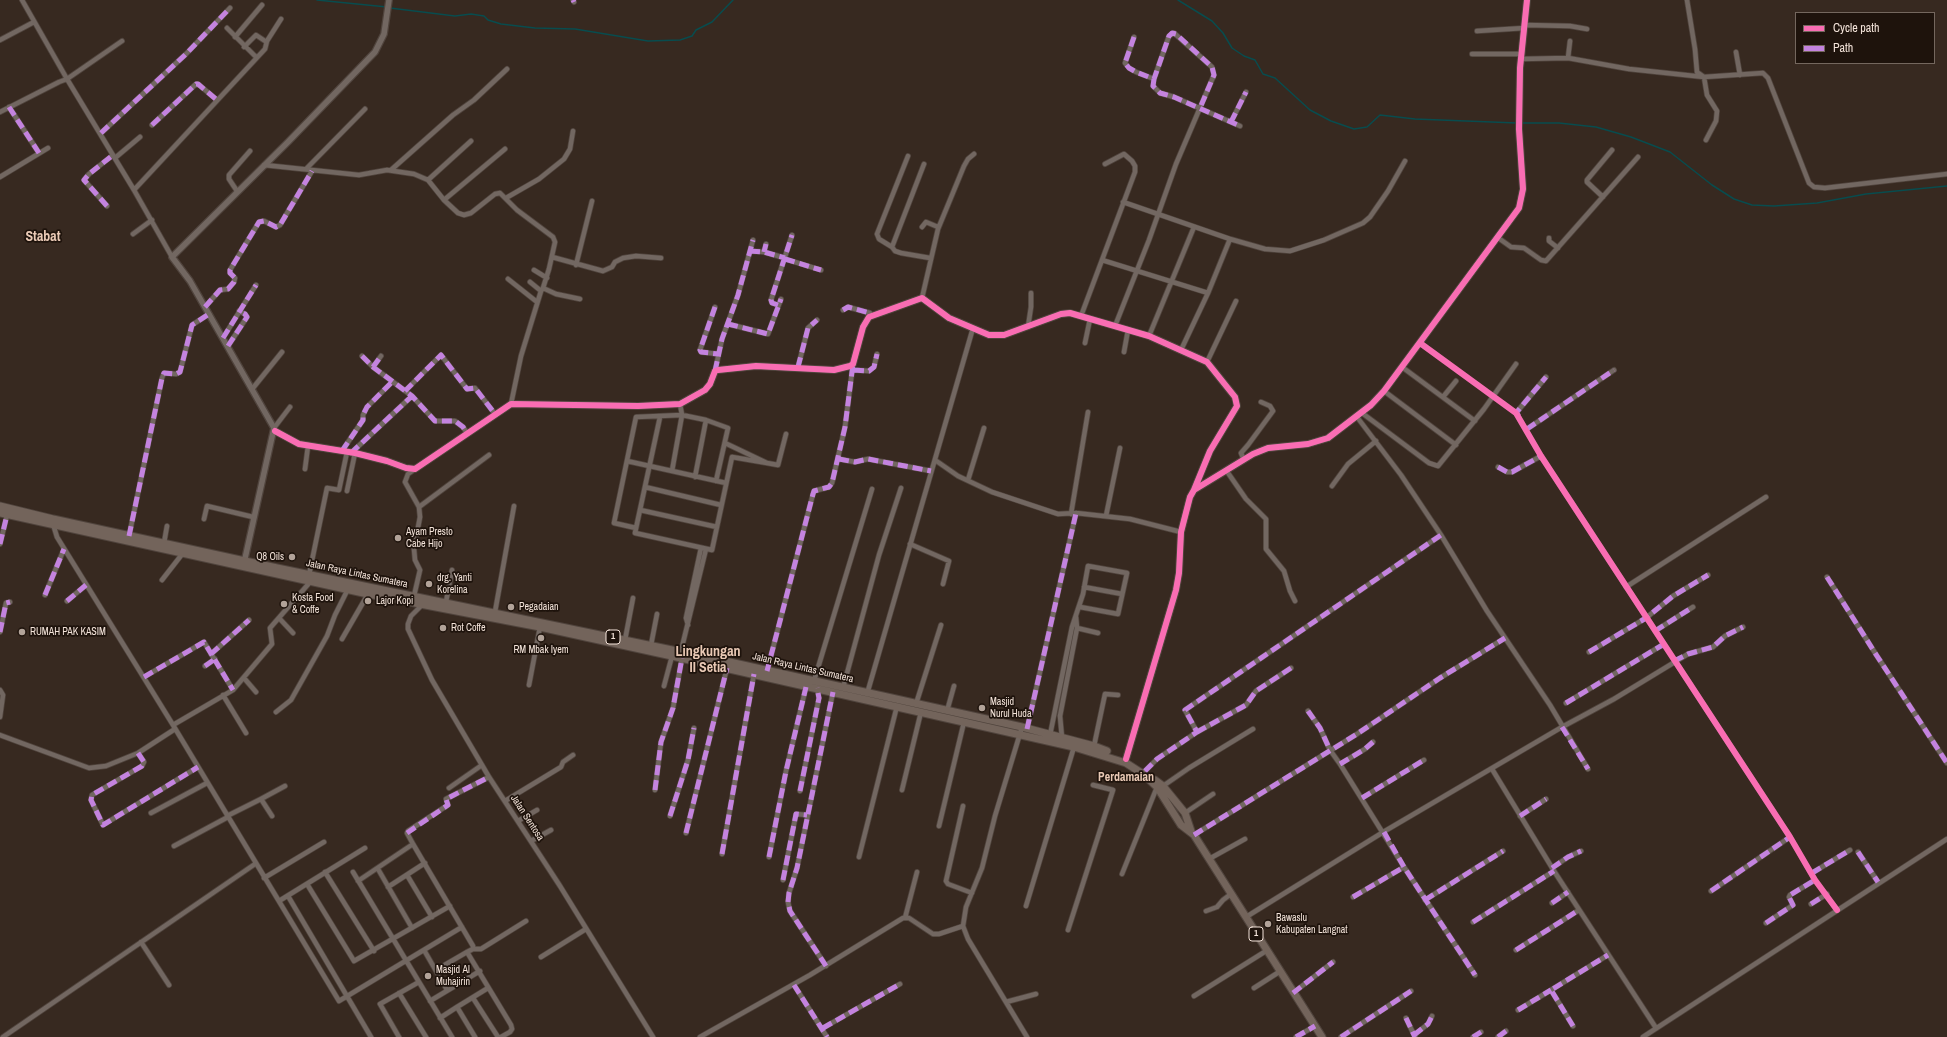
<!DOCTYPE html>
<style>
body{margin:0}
#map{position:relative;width:1947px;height:1037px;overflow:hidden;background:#372920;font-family:"Archivo Narrow",sans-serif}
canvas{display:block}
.legend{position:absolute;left:1795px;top:12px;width:140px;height:52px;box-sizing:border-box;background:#1e130c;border:1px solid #74675e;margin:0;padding:5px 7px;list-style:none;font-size:12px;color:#f4e4da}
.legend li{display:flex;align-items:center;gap:8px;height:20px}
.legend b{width:20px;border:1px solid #74675e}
</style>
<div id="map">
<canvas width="1947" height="1037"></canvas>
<ul class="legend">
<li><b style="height:5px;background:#f96db3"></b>Cycle path</li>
<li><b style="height:5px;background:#c483df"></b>Path</li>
</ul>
</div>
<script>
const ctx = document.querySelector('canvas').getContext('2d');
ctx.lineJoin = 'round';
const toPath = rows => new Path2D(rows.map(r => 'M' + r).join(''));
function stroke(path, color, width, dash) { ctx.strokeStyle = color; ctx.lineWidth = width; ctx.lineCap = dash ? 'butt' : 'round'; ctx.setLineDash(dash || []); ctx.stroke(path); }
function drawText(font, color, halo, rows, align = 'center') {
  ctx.font = font + ' "Archivo Narrow",sans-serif'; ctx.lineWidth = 3.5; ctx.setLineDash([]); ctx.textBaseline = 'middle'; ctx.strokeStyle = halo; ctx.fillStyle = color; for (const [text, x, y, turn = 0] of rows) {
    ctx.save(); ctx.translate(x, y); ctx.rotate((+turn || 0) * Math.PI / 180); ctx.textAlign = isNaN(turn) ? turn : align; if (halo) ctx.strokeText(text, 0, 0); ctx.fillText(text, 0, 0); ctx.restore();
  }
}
stroke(toPath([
 [317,0,387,7],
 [1178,0,1212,21,1223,33,1232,48,1244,56,1255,60,1263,74,1275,78,1310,110,1331,121,1354,129,1367,127,1380,115,1415,119,1517,123],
 [390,8,455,16,471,14,484,16,488,20,501,24,535,28,575,29,648,41,680,40,692,36,696,30,712,22,733,0],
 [1521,123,1559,123,1596,127,1631,137,1670,152,1712,185,1734,199,1752,205,1774,206,1817,203,1866,194,1947,186]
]), '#084c4e', 1.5);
const minor = toPath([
 [22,0,67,79,122,41],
 [573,0,574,2],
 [1687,0,1695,49,1697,72,1704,77,1707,95,1717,111,1716,121,1706,140],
 [1525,25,1570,26,1587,29],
 [227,28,256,57],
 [1477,31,1525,28],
 [235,37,262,5],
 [0,40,34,22],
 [244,47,256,35,265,41,267,41,281,19],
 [1736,52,1740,75],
 [1472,54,1521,54],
 [1568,58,1570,41],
 [1520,59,1568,58,1629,69,1704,77,1763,73,1768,78,1809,183,1814,187,1825,188,1947,174],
 [1154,79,1153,86,1160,93,1174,97,1240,126],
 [9,107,39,153],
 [0,112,59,82,67,79,134,190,172,257],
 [1231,122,1246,92],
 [152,125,196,84,198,84,217,100],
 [101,133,186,54,230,8],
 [115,158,140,137],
 [924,164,892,247,895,251,901,253,930,258],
 [264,165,359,175,387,170,414,174,428,180,444,200,458,213,464,215,471,213,495,194,500,193,517,210,553,237,555,242,549,269,543,288,541,291,521,356,511,404],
 [306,169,365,109],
 [391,170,453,115,474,100,507,69],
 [0,177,48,148],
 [428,180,471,141],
 [134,190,265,49,267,41],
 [237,191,229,179,229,175,250,151],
 [1603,197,1587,182,1587,180,1612,150],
 [506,198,539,179,564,159,570,149,573,131],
 [444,200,505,149],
 [1123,202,1230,239,1265,249,1290,251,1324,240,1363,223,1370,217,1388,191,1405,161],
 [107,206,84,180,89,174,113,155],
 [922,227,926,222,938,227],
 [133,234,152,220],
 [1497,237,1511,247,1524,248,1541,260,1546,261,1638,157],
 [1549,238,1549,241,1558,248],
 [892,247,879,239,877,234,908,156],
 [750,251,764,252,785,258],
 [764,252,766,244],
 [552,257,603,271,612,267,615,262,623,258,636,256,661,258],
 [785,259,821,270],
 [1102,260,1208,293],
 [576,265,592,201],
 [534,270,547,278],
 [508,279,537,302],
 [530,282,541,291],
 [543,288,556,294,580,299],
 [922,298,938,229,964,166,968,159,974,154],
 [778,305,772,303,771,300,792,235],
 [205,307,220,290,228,289,234,282,235,278,230,273,230,270,259,222,264,221,276,227,280,225,312,171],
 [715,307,700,350,701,352,718,354],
 [843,310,848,307,870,313,871,316],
 [1081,316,1135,172,1135,166,1132,161,1124,154,1105,164],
 [728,324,768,334,781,299],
 [1115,326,1149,240,1176,164,1214,75,1212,67,1174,33,1169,36,1154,79,1136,72,1129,68,1125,63,1134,37],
 [1028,327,1031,307,1031,293],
 [1149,336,1194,227],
 [223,338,256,285],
 [1085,343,1090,319],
 [1420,343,1516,413,1541,456,1790,837,1815,880,1837,910],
 [228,346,247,317,245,314,239,311],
 [1181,350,1208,293,1230,239],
 [1124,352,1128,330],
 [362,356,373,367,412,396,435,421,455,421,463,427,467,433],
 [1207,362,1236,301],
 [373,367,381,356],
 [798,367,808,328,817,320],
 [1402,367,1475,421],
 [854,370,869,371,874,367,877,354],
 [715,371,722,339,738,295,753,240],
 [253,388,282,352],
 [405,391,441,355,467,389,475,388,495,414],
 [1384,391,1456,445],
 [1443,397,1456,381],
 [1362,413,1429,463,1438,466,1484,409,1516,364],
 [1516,413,1546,377],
 [660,417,635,533,712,550,732,457,767,463],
 [1357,417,1401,475,1441,535,1487,611,1550,705,1588,769],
 [274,428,290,407],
 [1527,429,1614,370],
 [725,443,767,463,778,465,786,434],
 [342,451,363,420,363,415,367,407,392,382],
 [351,453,412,396],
 [839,459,855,462,868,459,931,471],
 [935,460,958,476,992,492,1058,514,1076,513,1130,519,1181,532],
 [1244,460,1241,453,1248,445,1273,411,1270,406,1261,402],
 [627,461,726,483],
 [1498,467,1507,472,1512,472,1541,456],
 [305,469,308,446],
 [1226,470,1246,499,1266,519,1266,549,1284,571,1290,591,1295,601],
 [672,471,682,415,680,404],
 [695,477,706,420],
 [968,480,984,428],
 [1332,486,1348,464,1376,441],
 [645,487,721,505],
 [347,491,355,453],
 [419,507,489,455],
 [640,510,717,527],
 [1071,514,1088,412],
 [1106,516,1120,448],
 [204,519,207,506,253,517],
 [53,524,57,537,173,725,339,1001,462,927],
 [636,528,614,523,636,417,682,415,706,420,728,428,716,481],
 [129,536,162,378,164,373,176,374,180,372,192,325,209,314],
 [164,543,167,526],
 [0,544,7,515],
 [910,544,949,561,943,584],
 [309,575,327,488,339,490,347,452],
 [1827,577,1877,656,1947,763],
 [162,580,183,553],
 [1084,587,1122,594],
 [1626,587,1766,497],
 [45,595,64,549],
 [414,596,420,570,415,560,414,549,420,517,419,507,405,482,408,474,415,469],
 [67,601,86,585],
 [446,602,452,570],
 [423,604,411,616,408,624,408,629,432,680,489,777,560,886,653,1037],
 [495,612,514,506],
 [279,618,293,633],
 [688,625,686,618,701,548],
 [1077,628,1098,633],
 [1655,631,1693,607],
 [0,632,6,603,10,602],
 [342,639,368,594],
 [625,640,633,598],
 [651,645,657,614],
 [681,651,706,549],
 [1589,652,1646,618,1673,596,1708,575],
 [211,654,249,620],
 [205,666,215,659],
 [767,671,813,494,814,491,829,487,832,483,845,427,853,364],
 [144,677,204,642,233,690],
 [244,678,256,692],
 [814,681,872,489],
 [529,685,540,627],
 [664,686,672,656],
 [843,688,879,555,901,488],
 [0,690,3,695,0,717],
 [867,694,973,328],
 [223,695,246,733],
 [1566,703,1664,644],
 [916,704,941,625],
 [947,711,954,686],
 [1308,711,1320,728,1330,750,1340,764,1404,867,1475,975],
 [276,712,291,700,327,636,335,615,348,589],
 [173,725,233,690,272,644,270,628,311,581],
 [1022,727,995,816,982,868,966,907,963,926,968,939,1027,1037],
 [1027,729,1076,513],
 [1197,732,1246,705,1256,691,1291,668],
 [0,735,89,768,106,766,138,753,175,729],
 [1050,735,1072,627,1083,594,1088,566,1127,573,1118,614,1080,607],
 [1062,738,1060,716,1077,628,1076,617],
 [1094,746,1105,694,1118,695],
 [138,753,144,762,142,766,92,795,91,800,103,825,198,767],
 [1340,764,1365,749,1373,742],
 [1492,769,1554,871,1656,1028],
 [1145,771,1157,759,1197,732,1185,710,1441,535],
 [1163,786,1189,768,1253,729],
 [449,788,482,765],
 [655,790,661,742,673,708,682,658],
 [902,790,921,712],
 [800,791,819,698,817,688],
 [1362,798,1424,760],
 [261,799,285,786],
 [505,801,561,767,563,762,573,755],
 [963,806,946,881,948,884,972,893],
 [151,813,207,783],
 [1185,813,1213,794],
 [227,816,261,799,272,816],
 [670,816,688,760,694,728],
 [1520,816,1546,799],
 [518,821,537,810],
 [939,826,964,722],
 [686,833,727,668],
 [1194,835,1357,734,1440,678,1505,638],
 [531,841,551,830],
 [413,844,407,833,408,831,448,805,446,799,489,777],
 [174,846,228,817],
 [1858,852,1878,882],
 [722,854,754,674],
 [769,857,786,771,806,687],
 [859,857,897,706],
 [1209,859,1245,839],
 [1552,868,1568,857,1581,851],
 [378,869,412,928],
 [325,872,374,951],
 [353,872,452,1037],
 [1812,873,1850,850],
 [1122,874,1157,787],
 [407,875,432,917],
 [264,878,324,842],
 [783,880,796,814,807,815],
 [358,881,413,844,473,946,473,949,467,952,511,1025,512,1029,510,1032,501,1037],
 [307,884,354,961,450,906],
 [388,887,425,863],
 [1711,891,1790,837],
 [288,896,371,1037],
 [1353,897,1404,867],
 [1425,900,1503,851],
 [279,901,365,848],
 [1552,903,1568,892],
 [1811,904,1827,894],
 [1026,906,1074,747],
 [1206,911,1217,907,1223,900,1231,894],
 [1246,917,1385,831,1562,727,1614,699,1688,654,1713,647,1725,636,1743,627],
 [905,918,917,872],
 [1473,922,1554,871],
 [1766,923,1793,905,1789,897,1790,895,1815,880],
 [1068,930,1113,790,1093,785],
 [141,942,169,985],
 [473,949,481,949,526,921],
 [424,950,447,990],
 [1516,950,1579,910],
 [541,957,586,929],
 [826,966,790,911,788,902,789,893,797,868,833,692],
 [436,970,467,952],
 [794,985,827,1037],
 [1254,988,1279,972],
 [399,993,426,1037],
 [1293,993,1333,962],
 [1194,996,1266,951],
 [473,998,498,1037],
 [430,1001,480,971],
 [1006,1002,1036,994],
 [1518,1010,1551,990],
 [440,1018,457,1007],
 [1406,1018,1415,1037],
 [1573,1026,1551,990,1608,955],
 [823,1028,900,984],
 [1414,1035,1428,1024,1432,1016],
 [3,1037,255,864],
 [399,1037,380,1004,419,982],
 [475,1037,457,1007,488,988],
 [700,1037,810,975,903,918,909,918,933,934,939,934,963,926],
 [1296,1037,1315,1026],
 [1341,1037,1411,991],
 [1473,1037,1481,1032],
 [1498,1037,1506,1031],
 [1643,1037,1947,839]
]);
const tertiary = toPath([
 [275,431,299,444,355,453,387,461,406,468,415,469,511,404,638,406,680,404,705,390,710,384,715,371,718,370,756,366,834,370,850,366,853,364,863,327,869,317,922,298,949,318,989,335,1004,335,1061,314,1070,313,1149,336,1207,362,1235,397,1237,406,1210,451,1194,490],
 [244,563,274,428,190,281,172,257,288,142,375,52,384,34,389,0],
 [1126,759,1176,590,1179,573,1181,532,1190,497,1194,490,1253,454,1268,448,1308,444,1328,438,1371,405,1384,391,1519,208,1523,189,1519,129,1520,68,1527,0]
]);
const trunk = toPath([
 [0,506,53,519,277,568,725,661,1022,727,1094,746,1107,751],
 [0,513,368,594,540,627,672,656,1074,747,1126,763,1143,774,1157,787,1181,825,1194,835,1322,1037],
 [1155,780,1163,786,1185,813,1191,831]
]);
stroke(minor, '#50443d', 6);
stroke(tertiary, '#50443d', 8);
stroke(trunk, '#50443d', 9);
stroke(minor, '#726761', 4.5);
stroke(tertiary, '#726761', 5.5);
stroke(trunk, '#73645b', 7);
stroke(toPath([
 [573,0,574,2],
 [1134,37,1125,63,1129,68,1136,72,1154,79,1169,36,1172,33,1176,34,1212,67,1214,75,1200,108],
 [1154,79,1153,86,1160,93,1174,97,1240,126],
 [9,107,39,153],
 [1231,122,1246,92],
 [152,125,196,84,198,84,217,100],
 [101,133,186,54,230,8],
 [107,206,84,180,89,174,113,155],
 [750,251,764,252,785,258],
 [764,252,766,244],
 [785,259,821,270],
 [778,305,772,303,771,300,792,235],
 [205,307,220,290,228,289,234,282,235,278,230,273,230,270,259,222,264,221,276,227,280,225,312,171],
 [715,307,700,350,701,352,718,354],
 [843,310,848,307,870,313,871,316],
 [728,324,768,334,781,299],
 [223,338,256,285],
 [228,346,247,317,245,314,239,311],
 [362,356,373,367,412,396,435,421,455,421,463,427,467,433],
 [373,367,381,356],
 [798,367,808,328,817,320],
 [854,370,869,371,874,367,877,354],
 [715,371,722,339,738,295,753,240],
 [405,391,441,355,467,389,475,388,495,414],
 [1519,416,1516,413,1546,377],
 [1527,429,1614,370],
 [342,451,363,420,363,415,367,407,392,382],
 [351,453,412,396],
 [839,459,855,462,868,459,931,471],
 [1498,467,1507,472,1512,472,1541,456],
 [129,536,162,378,164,373,176,374,180,372,192,325,209,314],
 [0,544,7,515],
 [1827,577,1877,656,1947,763],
 [45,595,64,549],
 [67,601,86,585],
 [1655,631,1693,607],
 [0,632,6,603,10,602],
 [1589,652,1646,618,1673,596,1708,575],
 [211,654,249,620],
 [1674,661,1688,654,1713,647,1725,636,1743,627],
 [205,666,215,659],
 [767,671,813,494,814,491,829,487,832,483,845,427,853,364],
 [144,677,204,642,233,690],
 [1566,703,1664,644],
 [1308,711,1320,728,1330,750],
 [1562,727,1588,769],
 [1027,729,1076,513],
 [1197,732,1246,705,1256,691,1291,668],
 [138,753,144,762,142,766,92,795,91,800,103,825,198,767],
 [1340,764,1365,749,1373,742],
 [1145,771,1157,759,1197,732,1185,710,1441,535],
 [655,790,661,742,673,708,682,658],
 [800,791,819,698,817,688],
 [1362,798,1424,760],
 [670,816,688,760,694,728],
 [1520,816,1546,799],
 [1384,832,1404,867,1475,975],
 [407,833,448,805,446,799,489,777],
 [686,833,727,668],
 [1194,835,1357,734,1440,678,1505,638],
 [1858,852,1878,882],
 [722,854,754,674],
 [769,857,786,771,806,687],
 [1552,868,1568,857,1581,851],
 [1812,873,1850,850],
 [783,880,796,814,807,815],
 [1711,891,1790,837],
 [1353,897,1404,867],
 [1425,900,1503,851],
 [1552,903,1568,892],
 [1811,904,1827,894],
 [1473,922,1554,871],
 [1766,923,1793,905,1789,897,1790,895,1815,880],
 [1516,950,1579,910],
 [826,966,790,911,788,902,789,893,797,868,833,692],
 [794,985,827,1037],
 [1293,993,1333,962],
 [1518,1010,1551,990],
 [1406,1018,1415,1037],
 [1573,1026,1551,990,1608,955],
 [823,1028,900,984],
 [1414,1035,1428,1024,1432,1016],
 [1296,1037,1315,1026],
 [1341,1037,1411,991],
 [1473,1037,1481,1032],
 [1498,1037,1506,1031]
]), '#c483df', 5, [10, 5]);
stroke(toPath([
 [1420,343,1516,413,1541,456,1790,837,1815,880,1837,910],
 [275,431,299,444,355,453,387,461,406,468,415,469,511,404,638,406,680,404,705,390,710,384,715,371,718,370,756,366,834,370,850,366,853,364,863,327,869,317,922,298,949,318,989,335,1004,335,1061,314,1070,313,1149,336,1207,362,1235,397,1237,406,1210,451,1194,490],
 [1126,759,1176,590,1179,573,1181,532,1190,497,1194,490,1253,454,1268,448,1308,444,1328,438,1371,405,1384,391,1519,208,1523,189,1519,129,1520,68,1527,0]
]), '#f96db3', 6);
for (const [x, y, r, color] of [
 [398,538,4,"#b2a399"],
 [292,557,4,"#b2a399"],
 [429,584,4,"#b2a399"],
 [368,601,4,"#b2a399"],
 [284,604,4,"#b2a399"],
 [511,607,4,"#b2a399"],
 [443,628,4,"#b2a399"],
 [22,632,4,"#b2a399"],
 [541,638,4,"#b2a399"],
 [982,708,4,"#b2a399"],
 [1268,924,4,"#b2a399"],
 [428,976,4,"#b2a399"]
]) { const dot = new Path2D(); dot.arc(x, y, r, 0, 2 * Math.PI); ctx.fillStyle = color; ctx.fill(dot); stroke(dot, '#1e130c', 1.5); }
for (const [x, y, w] of [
 [613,637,14],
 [1256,934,14]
]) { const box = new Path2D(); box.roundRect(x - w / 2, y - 7, w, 14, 3); ctx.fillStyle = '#1e130c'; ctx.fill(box); stroke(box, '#f4e4da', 1); }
drawText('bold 9px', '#f4e4da', null, [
 ["1",613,637],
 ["1",1256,934]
]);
drawText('10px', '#f4e4da', '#1e130c', [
 ["Ayam Presto",406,532],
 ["Cabe Hijo",406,544],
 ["Q8 Oils",284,557,"right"],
 ["drg. Yanti",437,578],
 ["Korelina",437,590],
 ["Kosta Food",292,598],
 ["& Coffe",292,610],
 ["Lajor Kopi",376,601],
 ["Pegadaian",519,607],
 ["Rot Coffe",451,628],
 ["RUMAH PAK KASIM",30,632],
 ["RM Mbak Iyem",541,650,"center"],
 ["Masjid",990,702],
 ["Nurul Huda",990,714],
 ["Bawaslu",1276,918],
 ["Kabupaten Langnat",1276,930],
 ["Masjid Al",436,970],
 ["Muhajirin",436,982]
], 'left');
drawText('10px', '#f4e4da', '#1e130c', [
 ["Jalan Raya Lintas Sumatera",357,574,12],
 ["Jalan Raya Lintas Sumatera",803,668,13],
 ["Jalan Sentosa",527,818,57]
]);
drawText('bold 12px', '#e9c9b5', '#1e130c', [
 ["Perdamaian",1126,778]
]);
drawText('bold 14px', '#e9c9b5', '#1e130c', [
 ["Stabat",43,237],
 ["Lingkungan",708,652],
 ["II Setia",708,668]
]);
</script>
